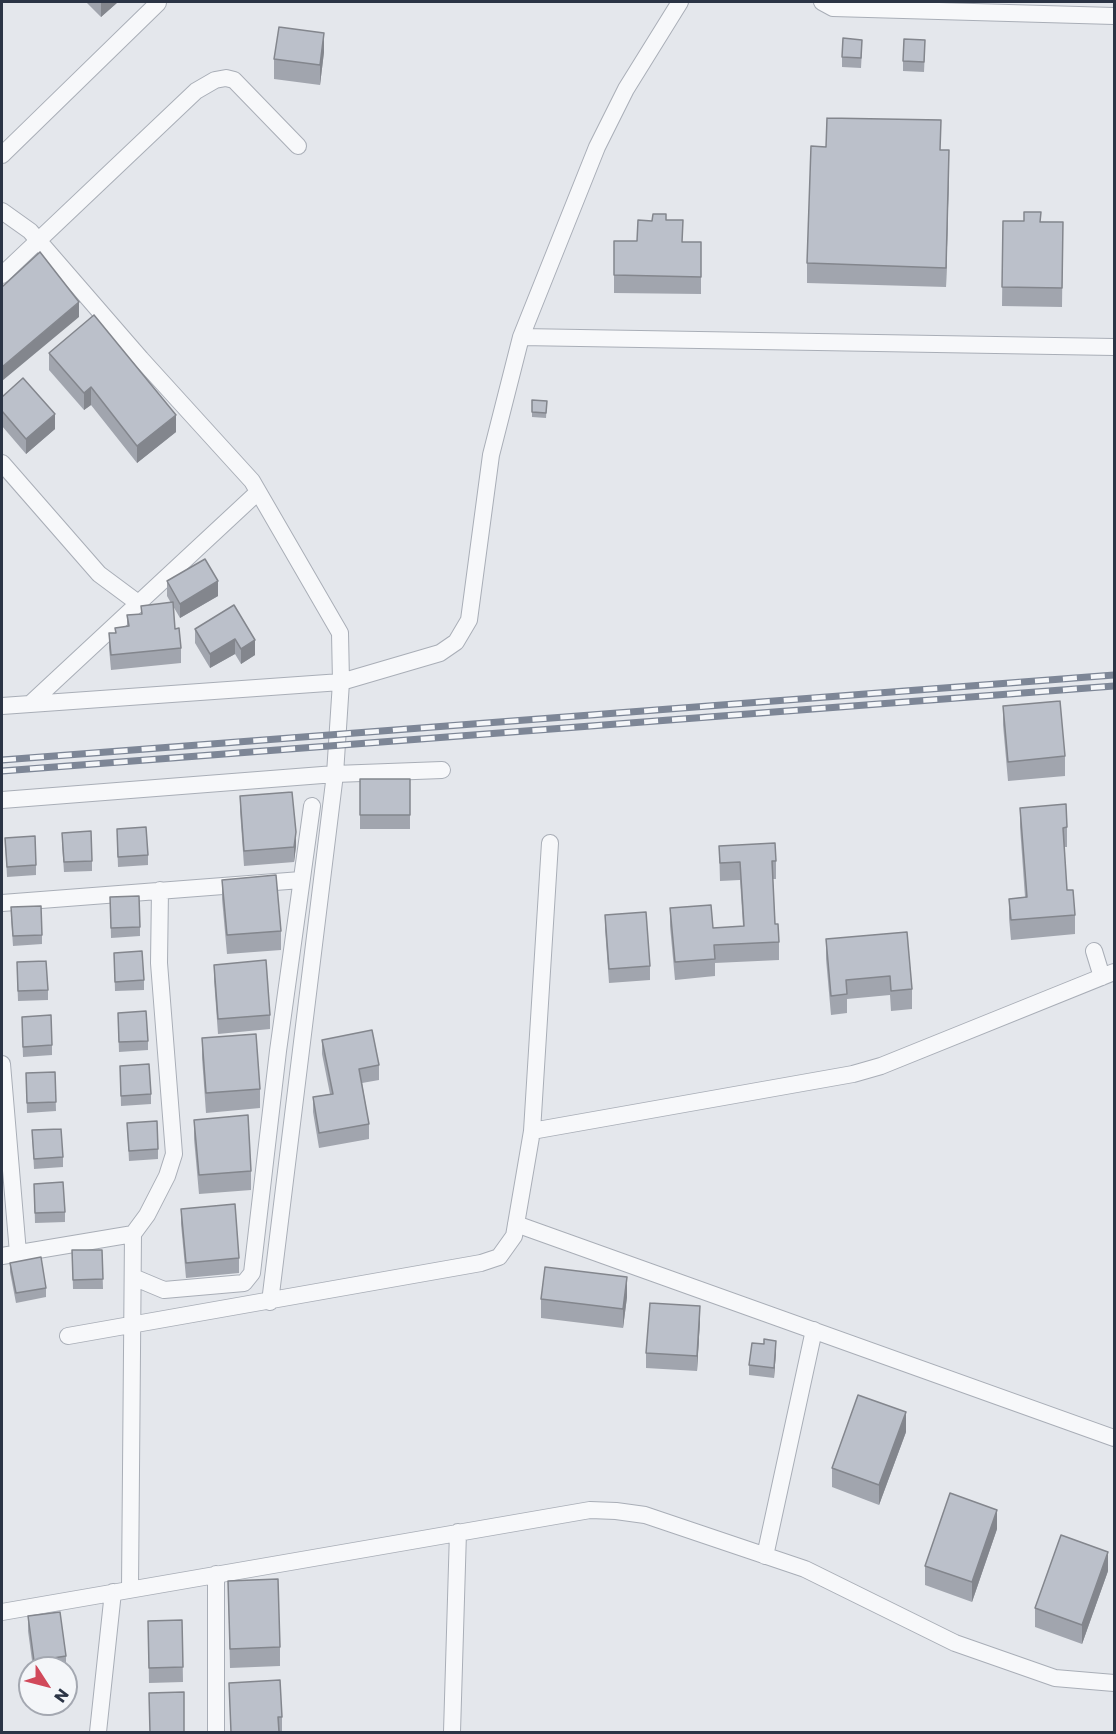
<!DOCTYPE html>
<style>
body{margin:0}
#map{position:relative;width:1116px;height:1734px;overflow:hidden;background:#e4e7ec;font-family:Poppins,sans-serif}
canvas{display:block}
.frame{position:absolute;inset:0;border:3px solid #2b3445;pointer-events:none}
.north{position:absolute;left:18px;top:1656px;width:60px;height:60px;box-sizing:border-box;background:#f4f6f9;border:2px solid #a4a8b1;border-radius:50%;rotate:126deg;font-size:16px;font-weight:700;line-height:24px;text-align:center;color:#2b3445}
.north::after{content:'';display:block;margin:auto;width:21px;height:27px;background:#d1495b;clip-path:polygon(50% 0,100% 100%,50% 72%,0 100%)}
</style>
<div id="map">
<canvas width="1116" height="1734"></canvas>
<div class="frame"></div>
<div class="north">N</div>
</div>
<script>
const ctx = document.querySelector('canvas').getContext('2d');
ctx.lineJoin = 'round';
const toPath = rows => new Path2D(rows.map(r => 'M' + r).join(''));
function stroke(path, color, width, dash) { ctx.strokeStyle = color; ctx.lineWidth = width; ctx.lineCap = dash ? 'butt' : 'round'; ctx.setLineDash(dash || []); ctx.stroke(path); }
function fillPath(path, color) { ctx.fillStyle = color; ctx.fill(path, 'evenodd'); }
const minor = toPath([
 [822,2,833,8,1114,16],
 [2,155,158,3],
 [2,211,30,231,141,359,252,481,340,633,341,682,335,774,270,1302],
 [2,275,196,91,215,80,226,78,234,80,298,146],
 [521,337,1114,347],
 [2,463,99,574,138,603],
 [30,704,258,492],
 [2,706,341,682,440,653,456,642,469,620,491,455,521,337,597,147,626,89,680,2],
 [2,800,335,774,442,770],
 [2,903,301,880],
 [1094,951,1102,977],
 [2,1064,18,1253],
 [532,1131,853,1074,881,1066,1114,972],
 [516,1224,1114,1438],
 [2,1256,133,1234],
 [133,1277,164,1290,244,1283,252,1273,278,1051,312,806],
 [68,1336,481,1263,499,1257,514,1236,532,1131,550,843],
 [765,1556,814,1330],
 [130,1588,133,1234,147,1215,167,1176,174,1154,159,963,160,890],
 [2,1612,590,1510,616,1511,645,1515,805,1569,955,1643,1055,1678,1114,1683],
 [98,1732,113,1592],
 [216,1732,216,1574],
 [452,1732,458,1532]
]);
stroke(minor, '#a9aeb7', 18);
stroke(minor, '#f7f8fa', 16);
const rail = toPath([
 [2,760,1114,675],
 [2,771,1114,686]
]);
stroke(rail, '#7d8696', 7);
stroke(rail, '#f4f6f9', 4.5, [14]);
fillPath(toPath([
 [86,2,118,2,101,17],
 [925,49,924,72,903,71,903,61],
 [862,50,861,68,842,67,842,57],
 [324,52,320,85,274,79,274,59],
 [941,150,949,169,946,287,807,283,807,263],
 [666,220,683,242,701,242,701,294,614,293,614,241,637,241,652,221],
 [1003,221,1063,222,1062,307,1002,306],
 [49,353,176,432,137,463,91,405,84,410,49,370],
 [2,397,55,429,26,454,2,426],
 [532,400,547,401,546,418,532,417],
 [167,581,218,596,180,618,173,606,175,629,181,648,181,663,111,670,109,648,109,633,115,633,127,627,127,615,141,614,141,606,171,603,167,596],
 [195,629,255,640,255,655,241,664,235,654,210,668,195,643],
 [1003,706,1065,756,1065,776,1008,781,1003,725],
 [360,779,410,779,410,829,360,829],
 [240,796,296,846,294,862,244,866,240,811],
 [1020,808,1067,827,1067,847,1064,847,1067,890,1075,915,1075,934,1011,940,1009,918,1009,899,1025,897,1020,827],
 [5,838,36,865,36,875,7,877],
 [117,838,148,855,148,865,118,867],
 [62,843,92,861,92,871,64,872],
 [719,846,776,861,776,879,773,879,775,924,779,942,779,960,715,963,715,976,675,980,670,926,670,908,713,928,743,926,740,880,720,881],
 [222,880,281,931,281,950,227,954,222,899],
 [110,897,140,927,140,936,111,938],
 [605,915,650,966,650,980,609,983,605,929],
 [11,917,42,935,42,944,13,946],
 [826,939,912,989,912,1009,891,1011,890,995,847,999,847,1013,831,1015,826,959],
 [114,953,144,980,144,990,115,991],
 [214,965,270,1015,270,1029,218,1034,214,980],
 [17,972,48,990,48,1000,18,1001],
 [118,1022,148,1041,148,1050,119,1052],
 [22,1026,52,1045,52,1055,23,1057],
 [202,1038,260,1089,260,1108,206,1113,202,1058],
 [322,1040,379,1065,379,1080,362,1083,369,1124,369,1139,319,1148,313,1112,313,1097,330,1094,322,1054],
 [120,1066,151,1094,151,1104,121,1106],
 [55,1072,56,1111,27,1113,26,1073],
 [194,1120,251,1171,251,1190,199,1194,194,1139],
 [127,1123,158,1149,158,1159,129,1161],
 [32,1130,63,1157,63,1167,34,1169],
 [34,1184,65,1212,65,1222,35,1223],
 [181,1209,239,1258,239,1273,186,1278,181,1224],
 [72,1250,102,1250,103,1289,73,1289],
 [10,1263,46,1288,46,1297,16,1303,10,1272],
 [627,1297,623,1328,541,1318,541,1299],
 [700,1320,697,1371,646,1368,646,1353],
 [776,1351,774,1378,749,1375,749,1365],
 [906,1432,879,1505,832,1487,832,1468],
 [997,1529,972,1602,925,1585,925,1566],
 [1108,1571,1082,1644,1035,1627,1035,1608],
 [228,1581,280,1647,280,1666,230,1668],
 [28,1616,66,1656,66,1668,33,1668,28,1631],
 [182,1620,183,1682,149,1683,148,1621],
 [229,1683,282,1717,282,1732,231,1732]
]), '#a1a5ae');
fillPath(toPath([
 [102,2,118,2,101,17,101,3],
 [324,33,324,52,320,85,320,65],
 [949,150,949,169,946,287,946,268],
 [79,302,79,317,2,381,2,367],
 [91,387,91,405,84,410,84,393],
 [55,414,55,429,26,454,26,439],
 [176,415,176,432,137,463,137,446],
 [218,581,218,596,180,618,180,604],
 [235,639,235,654,210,668,210,654],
 [255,640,255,655,241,664,241,649],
 [296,832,296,846,294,862,294,847],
 [627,1277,627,1297,623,1328,623,1309],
 [700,1306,700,1320,697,1371,697,1356],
 [776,1341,776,1351,774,1378,774,1368],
 [906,1412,906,1432,879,1505,879,1485],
 [997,1510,997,1529,972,1602,972,1582],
 [1108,1552,1108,1571,1082,1644,1082,1625]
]), '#83868d');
const building = toPath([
 [279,27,324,33,320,65,274,59,279,27],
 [843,38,862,40,861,58,842,57,843,38],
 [904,39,925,40,924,62,903,61,904,39],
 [827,118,941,120,940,150,949,150,946,268,807,263,811,146,826,147,827,118],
 [1024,212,1041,212,1040,222,1063,222,1062,288,1002,287,1003,221,1024,221,1024,212],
 [653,214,666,214,666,220,683,220,682,242,701,242,701,277,614,275,614,241,637,241,638,220,652,221,653,214],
 [40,252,79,302,2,367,2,287,40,252],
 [94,315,176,415,137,446,91,387,84,393,49,353,94,315],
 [23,378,55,414,26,439,2,411,2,397,23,378],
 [532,400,547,401,546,413,532,412,532,400],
 [205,559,218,581,180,604,167,581,205,559],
 [173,602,175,629,179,628,181,648,111,655,109,633,116,633,115,628,129,626,127,615,142,614,141,606,173,602],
 [234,605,255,640,241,649,235,639,210,654,195,629,234,605],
 [1060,701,1065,756,1008,762,1003,706,1060,701],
 [360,779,410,779,410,815,360,815,360,779],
 [292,792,296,832,294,847,244,851,240,796,292,792],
 [1066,804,1067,827,1063,828,1067,890,1073,890,1075,915,1011,920,1009,899,1027,897,1020,808,1066,804],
 [146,827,148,855,118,857,117,829,146,827],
 [91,831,92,861,64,862,62,833,91,831],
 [35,836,36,865,7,867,5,838,35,836],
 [775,843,776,861,772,861,775,924,778,924,779,942,714,945,715,959,675,962,670,908,711,905,713,928,744,926,740,862,720,863,719,846,775,843],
 [276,875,281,931,227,935,222,880,276,875],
 [139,896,140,927,111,928,110,897,139,896],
 [41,906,42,935,13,936,11,907,41,906],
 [646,912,650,966,609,969,605,915,646,912],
 [907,932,912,989,891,991,890,976,846,980,847,994,831,996,826,939,907,932],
 [142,951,144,980,115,982,114,953,142,951],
 [266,960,270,1015,218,1019,214,965,266,960],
 [46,961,48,990,18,991,17,962,46,961],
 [146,1011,148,1041,119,1042,118,1013,146,1011],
 [51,1015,52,1045,23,1047,22,1017,51,1015],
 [372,1030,379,1065,359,1069,369,1124,319,1133,313,1097,333,1094,322,1040,372,1030],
 [256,1034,260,1089,206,1093,202,1038,256,1034],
 [149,1064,151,1094,121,1096,120,1066,149,1064],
 [55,1072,56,1102,27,1103,26,1073,55,1072],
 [248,1115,251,1171,199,1175,194,1120,248,1115],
 [157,1121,158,1149,129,1151,127,1123,157,1121],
 [61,1129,63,1157,34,1159,32,1130,61,1129],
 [63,1182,65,1212,35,1213,34,1184,63,1182],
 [235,1204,239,1258,186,1263,181,1209,235,1204],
 [72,1250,102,1250,103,1279,73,1280,72,1250],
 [41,1257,46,1288,16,1293,10,1263,41,1257],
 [545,1267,627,1277,623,1309,541,1299,545,1267],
 [650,1303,700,1306,697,1356,646,1353,650,1303],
 [764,1339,776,1341,774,1368,749,1365,752,1343,764,1344,764,1339],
 [858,1395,906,1412,879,1485,832,1468,858,1395],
 [950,1493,997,1510,972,1582,925,1566,950,1493],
 [1061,1535,1108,1552,1082,1625,1035,1608,1061,1535],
 [278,1579,280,1647,230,1649,228,1581,278,1579],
 [60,1612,66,1656,34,1661,28,1616,60,1612],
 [182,1620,183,1667,149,1668,148,1621,182,1620],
 [280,1680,282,1717,278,1717,279,1732,231,1732,229,1683,280,1680],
 [184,1692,184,1732,150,1732,149,1693,184,1692]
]);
fillPath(building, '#bbc0ca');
stroke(building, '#83868d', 1.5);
</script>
